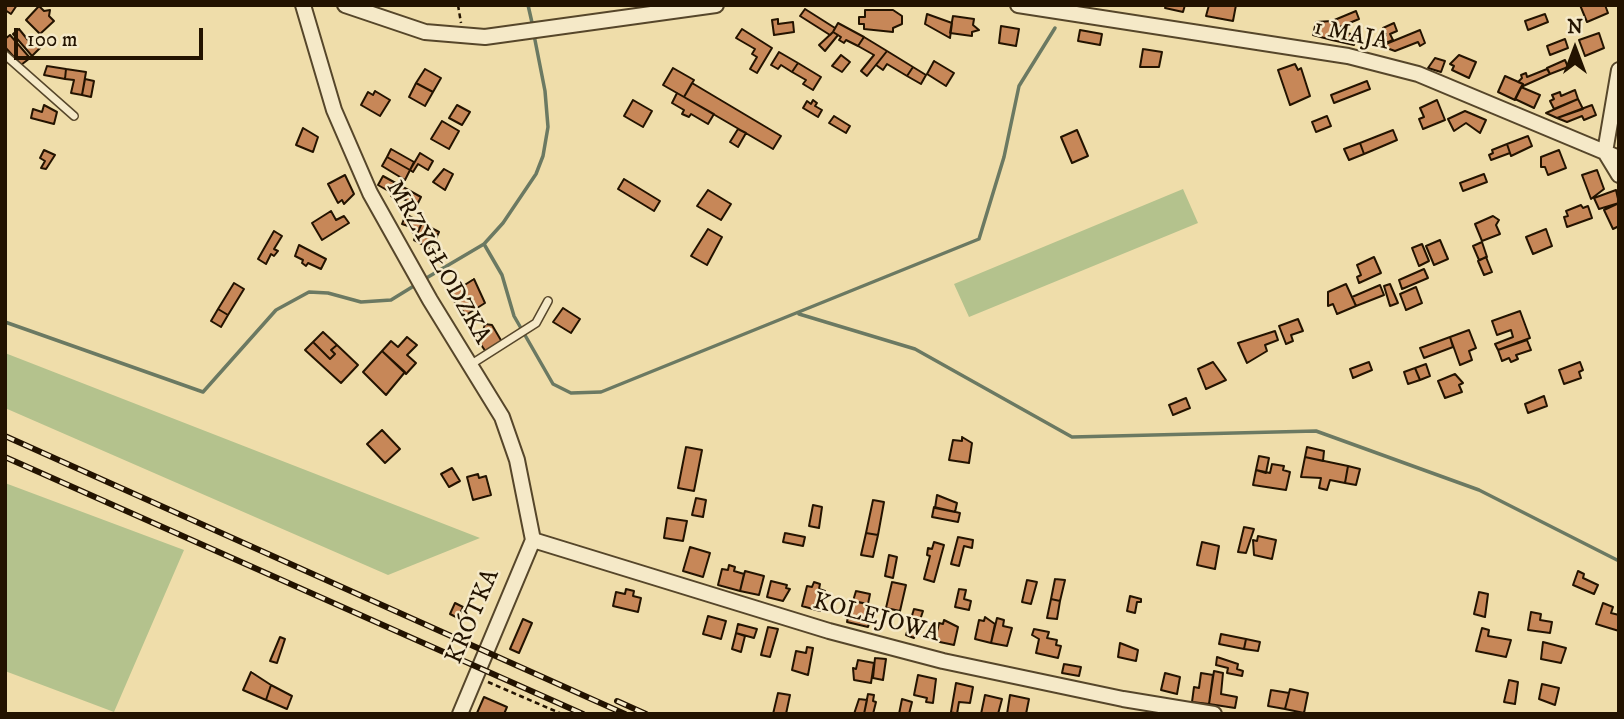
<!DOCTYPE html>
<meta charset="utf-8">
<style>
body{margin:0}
#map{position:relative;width:1624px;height:719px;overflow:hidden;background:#efddaa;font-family:"IM FELL DW Pica",serif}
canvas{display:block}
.frame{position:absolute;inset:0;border:7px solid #231300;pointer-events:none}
.north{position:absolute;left:1540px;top:14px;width:70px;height:70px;-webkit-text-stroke:5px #f5e9c8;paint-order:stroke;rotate:0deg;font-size:19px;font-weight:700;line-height:28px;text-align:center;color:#231300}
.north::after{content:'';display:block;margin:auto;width:24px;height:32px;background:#231300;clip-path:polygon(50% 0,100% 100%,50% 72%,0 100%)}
.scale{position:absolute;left:14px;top:28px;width:189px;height:32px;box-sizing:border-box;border:4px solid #231300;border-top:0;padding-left:9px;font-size:21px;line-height:24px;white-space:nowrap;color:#231300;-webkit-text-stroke:5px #f5e9c8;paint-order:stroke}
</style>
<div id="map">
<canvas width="1624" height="719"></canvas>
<div class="frame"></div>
<div class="north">N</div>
<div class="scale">100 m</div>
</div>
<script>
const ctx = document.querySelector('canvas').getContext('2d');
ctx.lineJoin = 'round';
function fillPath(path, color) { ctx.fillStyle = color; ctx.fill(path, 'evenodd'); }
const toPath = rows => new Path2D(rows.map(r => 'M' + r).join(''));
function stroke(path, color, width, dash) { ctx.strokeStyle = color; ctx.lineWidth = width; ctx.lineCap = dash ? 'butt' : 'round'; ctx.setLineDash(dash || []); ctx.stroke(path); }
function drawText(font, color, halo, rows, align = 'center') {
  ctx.font = font + ' "IM FELL DW Pica",serif'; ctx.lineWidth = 5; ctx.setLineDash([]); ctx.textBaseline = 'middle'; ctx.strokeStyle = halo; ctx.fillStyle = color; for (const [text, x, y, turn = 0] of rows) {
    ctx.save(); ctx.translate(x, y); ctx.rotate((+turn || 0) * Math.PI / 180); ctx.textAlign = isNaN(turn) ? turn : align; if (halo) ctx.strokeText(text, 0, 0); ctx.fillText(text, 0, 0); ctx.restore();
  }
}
fillPath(toPath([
 [1183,189,1198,223,969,317,954,284],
 [5,353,480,538,388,575,5,408],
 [5,483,184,550,114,712,5,671]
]), '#b4c28d');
stroke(toPath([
 [528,5,533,27],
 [484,244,502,275,514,316,553,384,571,393,601,392,979,239,1004,157,1019,86,1055,28],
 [423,280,484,244,503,223,536,174,543,156,548,127,545,91,534,35],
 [799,314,915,349,1072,437,1316,431,1479,490,1619,561],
 [5,322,203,392,276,310,309,292,328,293,361,302,391,300,417,284]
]), '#6b7962', 3.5);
const building = toPath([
 [5,5,17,5,11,14,5,10,5,5],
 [1166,5,1185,5,1183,12,1165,8,1166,5],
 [1209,5,1236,5,1233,21,1206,16,1209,5],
 [1580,5,1605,5,1608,13,1587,22,1580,5],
 [39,6,44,11,50,10,49,16,54,21,40,34,26,20,39,6],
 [805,9,835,28,833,32,830,35,800,16,805,9],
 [865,10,893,10,902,16,902,24,893,28,893,32,864,29,864,24,859,24,859,17,865,17,865,10],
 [1356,11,1359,19,1335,29,1332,40,1313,35,1316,22,1332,21,1356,11],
 [927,14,952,23,950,38,925,24,927,14],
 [1545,14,1548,22,1528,30,1525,21,1545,14],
 [953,16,974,19,973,25,979,30,972,32,972,36,950,33,953,16],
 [778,19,778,24,793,22,794,32,774,35,772,20,778,19],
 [838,23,864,37,858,46,846,40,844,43,839,40,841,37,833,32,838,23],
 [1394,23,1397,31,1390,34,1393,40,1381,45,1378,38,1386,35,1383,28,1394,23],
 [1001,26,1019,29,1016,46,999,43,1001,26],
 [19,29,32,45,35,42,40,48,32,56,13,34,19,29],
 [742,29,772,48,757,73,750,69,757,57,752,54,755,49,736,38,742,29],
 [1080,30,1102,34,1100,45,1078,41,1080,30],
 [1420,30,1425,43,1420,46,1418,42,1395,51,1381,46,1420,30],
 [1334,31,1357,35,1354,45,1332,40,1334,31],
 [833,32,838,35,825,51,819,45,833,32],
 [1599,33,1604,48,1585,56,1579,40,1599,33],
 [10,35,30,58,21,65,5,47,5,39,10,35],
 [864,37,887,51,867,76,861,71,874,55,858,46,864,37],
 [1565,39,1568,48,1550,55,1547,46,1565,39],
 [1143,49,1162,52,1159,67,1140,67,1143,49],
 [887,51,913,67,907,76,887,64,883,70,876,65,887,51],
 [779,52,798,63,792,72,781,65,778,69,771,65,779,52],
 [841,55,850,62,842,72,832,66,841,55],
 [1459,55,1476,62,1469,78,1452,70,1454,66,1450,64,1459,55],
 [1435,58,1445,61,1441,72,1428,68,1435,58],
 [1565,60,1568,67,1550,74,1547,68,1565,60],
 [934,61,954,73,946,86,927,74,934,61],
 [798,63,821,77,813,90,803,84,806,80,792,72,798,63],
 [1295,64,1298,70,1301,68,1310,96,1290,105,1278,70,1295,64],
 [47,66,66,69,65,79,44,75,47,66],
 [913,67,926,75,921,84,907,76,913,67],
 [673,68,694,80,684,97,663,85,673,68],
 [66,69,86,72,82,95,71,93,74,80,65,79,66,69],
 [425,69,441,78,433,92,416,83,425,69],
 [1547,69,1550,74,1521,87,1523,84,1518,82,1522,78,1521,75,1526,73,1527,77,1547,69],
 [1505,76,1523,84,1515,100,1498,92,1505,76],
 [85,79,94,81,91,97,82,95,85,79],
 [1367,81,1370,89,1334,103,1331,95,1367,81],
 [416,83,433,92,425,106,409,97,416,83],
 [692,83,781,136,773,149,684,97,692,83],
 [1521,87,1540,95,1534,108,1515,99,1521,87],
 [1575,90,1578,99,1554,109,1550,101,1554,99,1552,95,1560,92,1561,96,1575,90],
 [375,91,390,100,380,116,361,105,368,92,373,95,375,91],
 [677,93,714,114,708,124,691,114,689,117,682,114,684,110,672,103,677,93],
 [1578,99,1583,109,1557,118,1546,113,1578,99],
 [633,100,652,111,643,127,624,116,633,100],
 [813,100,817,103,815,106,822,110,818,117,803,108,807,101,811,104,813,100],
 [1437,100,1445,120,1423,129,1419,119,1424,117,1420,108,1437,100],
 [44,105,57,112,54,124,31,118,33,109,42,112,44,105],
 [457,105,470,112,462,125,449,118,457,105],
 [1592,105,1596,115,1584,120,1582,116,1567,122,1557,118,1592,105],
 [1465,111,1486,120,1480,133,1466,123,1454,131,1448,119,1465,111],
 [834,116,850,126,846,133,829,123,834,116],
 [1327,116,1331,126,1316,132,1312,122,1327,116],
 [442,121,459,131,449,149,431,139,442,121],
 [303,128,318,137,313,152,296,145,303,128],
 [738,129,746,133,738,147,730,142,738,129],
 [1077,130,1088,156,1072,163,1061,137,1077,130],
 [1393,130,1397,140,1364,154,1360,143,1393,130],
 [1528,136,1532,146,1511,156,1507,144,1528,136],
 [1360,143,1364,154,1349,160,1344,149,1360,143],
 [1507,144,1510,153,1491,160,1489,155,1493,153,1492,150,1507,144],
 [391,149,414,162,410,170,387,157,391,149],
 [44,150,55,155,46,169,41,168,45,161,40,158,44,150],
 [1559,150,1566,168,1548,175,1545,167,1541,167,1541,157,1559,150],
 [420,153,433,161,428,170,418,164,413,172,410,170,420,153],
 [387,157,410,170,405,180,382,166,387,157],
 [444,169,453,174,445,190,433,182,444,169],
 [1597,170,1604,189,1591,199,1582,175,1597,170],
 [1484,174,1487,182,1463,191,1460,183,1484,174],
 [345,175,354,194,344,204,342,200,338,203,328,184,345,175],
 [383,176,421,197,416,207,409,206,411,203,398,196,396,199,391,196,392,193,378,185,383,176],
 [624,179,660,201,654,211,618,189,624,179],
 [708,190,731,204,721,220,697,206,708,190],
 [1616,190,1619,203,1599,209,1594,198,1616,190],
 [1619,203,1619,226,1613,229,1604,210,1619,203],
 [1581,205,1583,208,1588,206,1592,218,1567,227,1564,217,1568,216,1566,211,1581,205],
 [331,211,336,220,344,216,349,223,322,240,312,223,331,211],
 [406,214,422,223,417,234,412,232,414,228,402,224,406,214],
 [1493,216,1499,220,1496,225,1500,234,1482,241,1475,224,1493,216],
 [422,223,439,232,431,249,414,240,422,223],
 [708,229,722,237,707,265,691,256,708,229],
 [1546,229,1552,246,1533,254,1526,237,1546,229],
 [274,231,282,236,274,249,278,251,274,256,271,254,266,264,258,259,274,231],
 [1440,240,1448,259,1434,265,1426,246,1440,240],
 [1482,242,1487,257,1479,260,1473,246,1482,242],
 [1422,244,1429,261,1419,266,1412,248,1422,244],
 [299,245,326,259,321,269,308,263,306,266,302,263,303,260,295,256,299,245],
 [1374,257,1381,273,1359,283,1357,277,1361,275,1357,265,1374,257],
 [1486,257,1492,272,1484,275,1478,261,1486,257],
 [1424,269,1428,278,1402,289,1399,280,1424,269],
 [474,279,485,303,466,315,449,295,474,279],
 [234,283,244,289,228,315,218,309,234,283],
 [1346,284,1356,306,1337,314,1333,304,1328,306,1328,292,1346,284],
 [1390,284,1398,303,1390,306,1384,286,1390,284],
 [1380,285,1384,295,1356,306,1352,297,1380,285],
 [1416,287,1422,303,1406,310,1400,294,1416,287],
 [563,308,580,319,571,333,553,322,563,308],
 [218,309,228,315,221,327,211,321,218,309],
 [1520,311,1530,338,1498,350,1495,344,1513,337,1511,330,1497,335,1492,321,1520,311],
 [1298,319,1303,331,1291,335,1293,341,1286,344,1279,326,1298,319],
 [485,324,492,325,502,342,486,352,475,336,483,331,485,324],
 [1469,330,1476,348,1469,351,1472,360,1460,365,1450,337,1469,330],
 [1275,331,1278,340,1265,345,1267,351,1247,363,1238,343,1275,331],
 [323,332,337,345,331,350,335,354,330,359,313,342,323,332],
 [407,337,417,345,407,355,416,363,406,374,382,351,391,341,398,347,407,337],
 [1450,337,1453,347,1424,358,1420,348,1450,337],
 [1527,340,1531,350,1516,355,1518,359,1511,362,1509,358,1502,361,1498,350,1527,340],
 [313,342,330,359,335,354,331,350,337,345,358,365,341,383,305,350,313,342],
 [382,351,405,372,386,395,363,372,382,351],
 [1213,362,1226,380,1206,389,1198,369,1213,362],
 [1369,362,1372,370,1353,378,1350,369,1369,362],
 [1580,362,1583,370,1579,372,1581,378,1564,384,1559,370,1580,362],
 [1426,364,1430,376,1420,380,1415,368,1426,364],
 [1415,368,1420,380,1408,384,1404,372,1415,368],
 [1455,374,1463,383,1459,385,1462,392,1445,398,1438,381,1455,374],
 [1544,396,1547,406,1528,413,1525,404,1544,396],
 [1186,398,1190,408,1173,415,1169,405,1186,398],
 [382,430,400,449,385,463,367,444,382,430],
 [962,437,972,443,969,463,949,460,953,440,962,441,962,437],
 [686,447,702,450,694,491,678,488,686,447],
 [1307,447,1324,451,1323,461,1305,457,1307,447],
 [1259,456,1269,458,1266,473,1256,470,1259,456],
 [1305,457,1348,466,1345,483,1330,480,1327,490,1319,488,1321,478,1301,477,1305,457],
 [1272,464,1284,466,1283,470,1290,472,1286,490,1253,485,1256,470,1270,473,1272,464],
 [1348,466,1360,469,1356,485,1345,483,1348,466],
 [452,468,460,481,449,487,441,474,452,468],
 [478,474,479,478,486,476,491,495,473,500,467,477,478,474],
 [937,495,957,503,955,512,935,508,937,495],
 [696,498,706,500,703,517,692,515,696,498],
 [873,500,884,502,878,535,866,533,873,500],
 [813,505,822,507,819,528,809,526,813,505],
 [934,507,960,513,958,522,932,517,934,507],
 [667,518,687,521,683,541,664,538,667,518],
 [1244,527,1254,529,1246,553,1238,552,1244,527],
 [785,533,805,537,803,546,783,542,785,533],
 [866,533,878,535,873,557,861,555,866,533],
 [1258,536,1276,540,1272,559,1254,555,1253,540,1257,541,1258,536],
 [958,537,973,540,972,548,964,546,959,566,951,564,958,537],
 [934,542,944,545,934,582,924,579,930,556,927,555,928,548,932,549,934,542],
 [1202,542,1219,546,1215,569,1197,565,1202,542],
 [690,547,710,553,703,577,683,571,690,547],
 [889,555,897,557,893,578,885,576,889,555],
 [729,565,735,567,734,571,744,574,740,591,718,585,722,569,728,570,729,565],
 [745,571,764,576,759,595,740,591,745,571],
 [1578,571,1584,574,1583,578,1598,585,1594,594,1573,585,1578,571],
 [1055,579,1065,580,1060,601,1051,599,1055,579],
 [1027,580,1037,582,1031,604,1022,602,1027,580],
 [771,581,787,585,786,588,790,589,783,601,767,597,771,581],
 [814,582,820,584,819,589,825,591,820,611,802,606,807,586,812,587,814,582],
 [892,582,906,585,900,611,886,608,892,582],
 [626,589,634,591,633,596,641,598,638,612,613,606,616,592,625,594,626,589],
 [959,589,966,590,964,599,971,601,969,610,955,607,959,589],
 [856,591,870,594,868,604,853,601,856,591],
 [1479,592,1488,594,1485,617,1474,614,1479,592],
 [1130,596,1141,599,1141,602,1137,602,1135,613,1127,611,1130,596],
 [1051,599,1060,601,1057,619,1047,618,1051,599],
 [851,601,868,604,866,611,872,612,868,627,847,622,851,601],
 [455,603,463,607,458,618,450,614,455,603],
 [1603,603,1613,607,1611,613,1619,615,1619,631,1596,624,1603,603],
 [914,609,923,611,914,638,906,635,914,609],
 [1531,612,1541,614,1540,620,1552,622,1550,633,1528,630,1531,612],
 [708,616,726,621,721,639,703,634,708,616],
 [985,617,995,624,991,643,975,639,979,620,984,621,985,617],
 [997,618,1004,620,1003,626,1012,628,1007,646,991,643,997,618],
 [523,619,532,623,519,653,510,649,523,619],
 [944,620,958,627,954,645,935,641,939,623,943,624,944,620],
 [738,624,757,629,754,638,736,633,738,624],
 [768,627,778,629,770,657,761,655,768,627],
 [1482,628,1489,630,1488,636,1511,640,1506,657,1476,651,1482,628],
 [1034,629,1049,632,1047,638,1057,640,1056,645,1061,646,1058,658,1036,653,1039,639,1032,635,1034,629],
 [736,633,745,636,741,652,732,649,736,633],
 [1221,634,1246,639,1244,649,1219,644,1221,634],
 [280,637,285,639,277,663,270,661,280,637],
 [1246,639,1260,642,1258,651,1244,649,1246,639],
 [1543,642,1566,648,1561,663,1541,659,1543,642],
 [1120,643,1138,650,1136,661,1118,657,1120,643],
 [807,647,813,648,808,675,792,670,796,651,806,653,807,647],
 [1217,657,1238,664,1237,669,1243,671,1242,676,1227,673,1228,668,1216,665,1217,657],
 [875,658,886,659,883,680,873,678,875,658],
 [858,660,874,663,871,683,854,680,853,668,856,669,858,660],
 [1064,664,1081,667,1079,676,1062,673,1064,664],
 [1214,671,1223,673,1221,694,1237,697,1235,708,1209,704,1214,671],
 [251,672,271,685,266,700,243,690,251,672],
 [1165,673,1180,677,1177,694,1161,690,1165,673],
 [1201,673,1213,675,1209,704,1192,702,1194,687,1199,688,1201,673],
 [918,675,936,679,933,703,926,702,927,698,914,695,918,675],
 [1509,680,1518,682,1515,704,1504,702,1509,680],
 [956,683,973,687,970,703,959,702,957,714,951,712,956,683],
 [1542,684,1559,688,1555,705,1539,699,1542,684],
 [271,685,292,696,287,709,266,700,271,685],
 [1290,689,1308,693,1304,713,1285,709,1290,689],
 [1271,690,1289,693,1285,709,1268,706,1271,690],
 [778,693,790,695,786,714,773,714,778,693],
 [868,694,874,695,873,701,876,702,873,714,864,714,868,694],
 [985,695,1002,699,998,714,981,714,985,695],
 [1010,695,1029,699,1026,714,1007,714,1010,695],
 [484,697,507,707,504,714,477,713,484,697],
 [859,699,867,700,864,714,854,714,859,699],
 [902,699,912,702,909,714,899,714,902,699]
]);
fillPath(building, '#c78758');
stroke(building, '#231300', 2);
const service = toPath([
 [5,55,74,116],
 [470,365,536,323,548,301]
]);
const minor = toPath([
 [303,5,334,110,370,193,430,300,502,417,517,460,533,540],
 [345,5,425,32,485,37,716,5],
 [1018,5,1348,56,1418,74,1619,158],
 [1619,70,1605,152,1619,175],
 [533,540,829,631,943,661,1123,699,1214,714],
 [460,714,533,540]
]);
stroke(service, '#56462a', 10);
stroke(minor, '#56462a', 18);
stroke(toPath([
 [458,5,461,23],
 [488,682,562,714]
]), '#231300', 2.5, [5, 3.5]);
stroke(service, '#f5e9c8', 7);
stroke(minor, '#f5e9c8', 14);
const rail = toPath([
 [5,436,625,714],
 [5,457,583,714],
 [617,701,646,714]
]);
stroke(rail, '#231300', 6);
stroke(rail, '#f5e9c8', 3.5, [10]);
drawText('24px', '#231300', '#f5e9c8', [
 ["1 MAJA",1351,36,12],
 ["MRZYGŁODZKA",437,263,60],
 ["KRÓTKA",474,617,-67],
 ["KOLEJOWA",876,619,15]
]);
</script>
